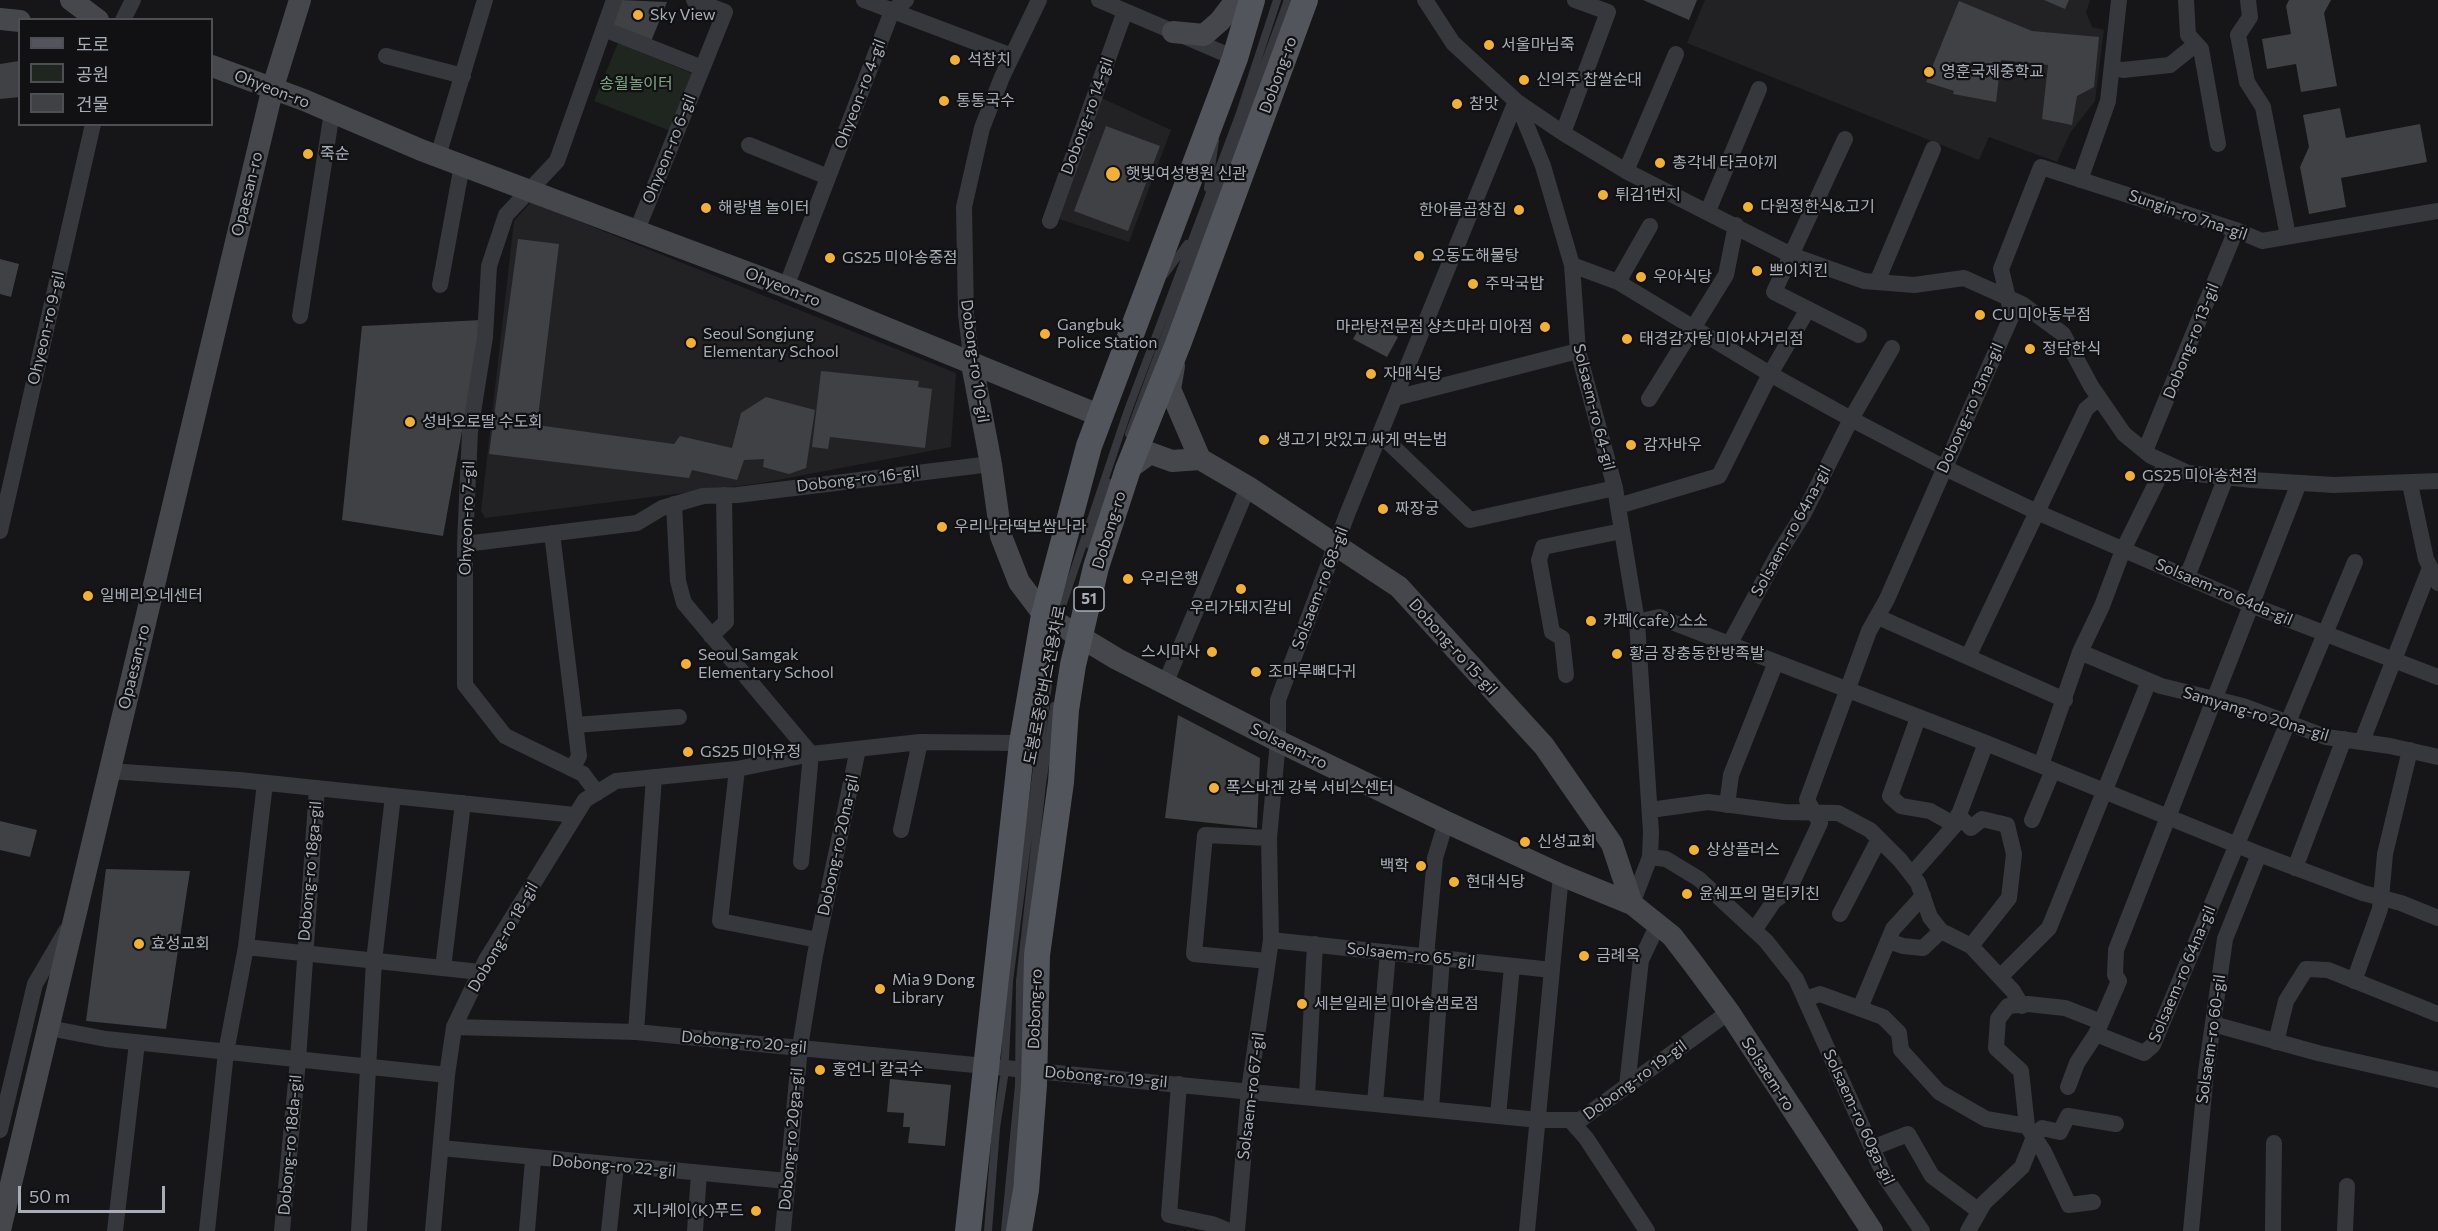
<!DOCTYPE html>
<meta charset="utf-8">
<style>
body{margin:0}
#map{position:relative;width:2438px;height:1231px;overflow:hidden;background:#161618;font-family:Commissioner,"Noto Sans KR",sans-serif}
canvas{display:block}
.legend{position:absolute;left:18px;top:18px;width:195px;height:108px;box-sizing:border-box;background:#111113;border:2px solid #4d4f55;margin:0;padding:8px 10px;list-style:none;font-size:18px;color:#a8adb8}
.legend li{display:flex;align-items:center;gap:12px;height:30px}
.legend b{width:30px;border:2px solid #4d4f55}
.scale{position:absolute;left:18px;top:1186px;width:147px;height:27px;box-sizing:border-box;border:3px solid #a8adb8;border-top:0;padding-left:8px;font-size:18px;line-height:21px;white-space:nowrap;color:#a8adb8;-webkit-text-stroke:4px #111113;paint-order:stroke}
</style>
<div id="map">
<canvas width="2438" height="1231"></canvas>
<ul class="legend">
<li><b style="height:8px;background:#53555c"></b>도로</li>
<li><b style="height:16px;background:#1e261f"></b>공원</li>
<li><b style="height:16px;background:#404145"></b>건물</li>
</ul>
<div class="scale">50 m</div>
</div>
<script>
const ctx = document.querySelector('canvas').getContext('2d');
ctx.lineJoin = 'round';
function fillPath(path, color) { ctx.fillStyle = color; ctx.fill(path, 'evenodd'); }
const toPath = rows => new Path2D(rows.map(r => 'M' + r).join(''));
function stroke(path, color, width, dash) { ctx.strokeStyle = color; ctx.lineWidth = width; ctx.lineCap = dash ? 'butt' : 'round'; ctx.setLineDash(dash || []); ctx.stroke(path); }
function drawText(font, color, halo, rows, align = 'center') {
  ctx.font = font + ' Commissioner,"Noto Sans KR",sans-serif'; ctx.lineWidth = 4.5; ctx.setLineDash([]); ctx.textBaseline = 'middle'; ctx.strokeStyle = halo; ctx.fillStyle = color; for (const [text, x, y, turn = 0] of rows) {
    ctx.save(); ctx.translate(x, y); ctx.rotate((+turn || 0) * Math.PI / 180); ctx.textAlign = isNaN(turn) ? turn : align; if (halo) ctx.strokeText(text, 0, 0); ctx.fillText(text, 0, 0); ctx.restore();
  }
}
fillPath(toPath([
 [1705,0,2090,0,2086,12,2092,27,2104,30,2095,101,2070,133,2057,162,1989,137,1979,160,1687,43],
 [1095,95,1171,130,1129,242,1059,219],
 [531,202,956,373,951,447,762,483,485,518,481,511,514,221]
]), '#222225');
fillPath(toPath([
 [618,43,698,76,673,132,594,101]
]), '#1e261f');
fillPath(toPath([
 [621,0,667,2,650,44,609,28],
 [1643,0,1697,0,1689,20],
 [2044,0,2069,0,2065,9],
 [2289,0,2331,0,2324,13,2337,86,2301,92,2296,64,2267,69,2262,39,2291,34,2286,6],
 [1959,1,2032,31,2099,37,2094,87,2077,96,2072,125,2042,119,2048,65,2001,60,1996,102,1953,94,1954,91,1926,82],
 [19,61,20,97,0,99,0,64],
 [2340,108,2346,138,2420,124,2427,162,2341,178,2346,207,2309,214,2300,167,2309,147,2303,115],
 [1106,126,1160,146,1128,231,1074,211],
 [518,239,559,244,537,425,674,444,680,436,732,448,741,413,766,397,815,410,806,468,789,474,763,467,764,459,744,460,737,480,692,470,689,478,489,454],
 [0,259,19,264,11,297,0,294],
 [1364,319,1398,337,1387,357,1353,339],
 [482,320,443,536,342,520,362,326],
 [821,371,919,381,918,387,932,389,925,448,830,437,828,449,812,447],
 [1178,715,1260,758,1257,828,1165,818],
 [0,821,37,830,30,857,0,850],
 [106,869,190,871,166,1029,86,1021],
 [890,1079,951,1085,945,1146,908,1143,910,1127,903,1127,904,1113,887,1112]
]), '#404145');
stroke(toPath([
 [1208,188,1215,141],
 [1165,274,1187,244],
 [1129,434,1288,0],
 [1090,545,1110,483],
 [988,1231,996,1128,1004,1077,1009,981,1056,624,1127,413,1239,116,1277,0],
 [1005,1231,1019,1085,1020,981,1042,784,1054,706]
]), '#37383d', 8);
stroke(toPath([
 [864,0,1012,56],
 [1099,0,1235,58],
 [1425,0,1453,43,1516,101,1563,133,1626,171,1791,255,1864,281,1914,285,1964,278,2022,304,2063,334,2091,386,2124,434,2151,456,2188,473,2252,480,2334,485,2438,481],
 [2186,0,2188,35,2201,49,2218,144],
 [2248,0,2250,17,2238,35,2247,82,2263,107,2288,236],
 [123,20,133,0],
 [604,29,702,68],
 [386,56,463,76],
 [2112,68,2123,70,2170,65,2196,44],
 [1517,102,1543,166,1572,265,1578,351,1615,488,1637,622,1651,832,1650,857,1632,904],
 [1563,133,1608,12,1575,0],
 [1845,139,1774,292,1859,335],
 [749,145,828,177],
 [438,156,485,0],
 [1626,171,1676,54],
 [2080,180,2108,101,2119,0],
 [1708,211,1759,89],
 [1050,221,1125,11],
 [637,230,725,12,694,0],
 [1572,265,1618,282,1770,374,1851,419,1943,467,2039,513,2251,605,2438,677],
 [1618,282,1650,226],
 [1877,282,1933,149],
 [440,285,462,165],
 [786,287,892,11,906,0],
 [300,316,332,112],
 [972,364,966,315,964,207,982,128,1002,77,1039,0],
 [1395,398,1578,351],
 [1649,399,1726,275,1736,225],
 [1379,438,1388,442,1470,520,1615,488],
 [2145,451,2236,230],
 [2410,484,2426,559,2438,583],
 [674,504,678,581,684,603,811,754,801,862],
 [1618,506,1719,476,1770,374,1808,309],
 [0,531,93,124],
 [552,533,579,756,572,769],
 [465,544,637,523,662,508,703,496,737,495,991,464],
 [2187,577,2226,477],
 [1878,617,2065,700],
 [1637,622,1659,617,1986,743,2259,854,2363,893,2401,903,2438,918],
 [711,636,726,622,724,495],
 [1730,643,1777,556,1804,513,1851,419,1892,348],
 [2080,652,2161,686,2243,706,2326,737,2390,746,2438,757],
 [1968,657,2086,409,2099,398],
 [1566,675,1562,638,1552,632,1539,560,1543,547,1622,531],
 [1165,684,1248,487],
 [1918,718,1890,796,1901,806,1930,811,1955,825],
 [576,725,679,717],
 [2362,741,2430,568],
 [2041,765,2080,652,2102,606,2123,550,2166,463],
 [737,769,720,921,818,940],
 [109,771,239,780,575,815],
 [597,793,583,774,505,736,465,685,465,544,470,431,485,337,489,266,506,215,557,161,614,0],
 [1727,805,1731,775,1776,662],
 [1650,810,1708,802,1784,812,1838,813,1870,830,1900,860,1918,883,1930,917,1941,931,1971,946,2013,991,2022,1006],
 [1958,815,1971,828,1982,819,2007,825,2014,854,2009,898,1971,946],
 [2032,820,2053,770],
 [901,830,920,742],
 [1650,857,1666,859,1699,879,1766,941,1796,979,1885,1177,1922,1231],
 [2295,868,2344,739],
 [1912,874,1955,825,1986,743],
 [1840,914,1879,839],
 [1755,929,1774,901,1788,891,1820,823,1807,800,1847,691,1869,631,1887,599,2012,315,2001,269,2041,167,2236,230,2262,241,2438,211],
 [1271,940,1552,970],
 [1888,941,1903,946,1923,948,1941,931],
 [246,947,480,972],
 [1426,957,1435,858,1446,822],
 [1268,961,1194,954,1205,835,1269,838],
 [443,968,463,803],
 [2000,977,2049,928,2149,681],
 [2354,981,2380,909,2385,854,2410,750],
 [1805,999,1820,994,1883,1017,1899,1033,1901,1050,1939,1092,1986,1119,2027,1126],
 [1860,1008,1893,929,1923,896],
 [2213,1024,2318,1053,2438,1080],
 [454,1027,636,1032,1539,1120,1580,1120,1729,1012],
 [49,1028,106,1039,447,1075],
 [636,1032,654,777],
 [2096,1034,2144,1053,2153,1045,2355,562],
 [2276,1042,2286,1001,2306,969,2328,970,2438,1014],
 [1179,1084,1169,1215,1212,1224,1229,1231],
 [1627,1086,1641,960,1658,924],
 [2068,1087,2077,1063,2096,1034,2119,981,2115,975,2116,950,2299,483],
 [1307,1096,1315,944],
 [1375,1103,1388,952],
 [1431,1109,1442,958],
 [1498,1116,1512,966],
 [1570,1120,1586,1138,1647,1231],
 [0,1130,35,984,66,931],
 [441,1148,787,1181],
 [1872,1148,1908,1134,1932,1176,1979,1211],
 [2093,1202,2069,1205,2044,1152,2027,1126,2021,1071,1996,1048,1998,1019,2008,1006,2028,1004,2065,1008,2101,1022],
 [115,1231,137,1043],
 [207,1231,226,1052,246,947,265,783],
 [282,1231,298,1060,317,788],
 [359,1231,374,961,393,796],
 [433,1231,447,1075,454,1027,486,960,585,800,616,781,737,769,811,754,920,742,1022,743],
 [527,1231,533,1159],
 [609,1231,616,1165],
 [695,1231,699,1173],
 [783,1231,800,1047,815,955,858,749],
 [1237,1231,1249,1090,1271,940,1269,838,1278,741,1278,700,1348,512,1516,101],
 [1527,1231,1561,875],
 [1968,1231,1984,1203,2022,1167,2034,1137,2042,1128,2060,1132,2068,1116,2116,1124],
 [2191,1231,2206,1072,2225,939,2259,854],
 [2273,1231,2274,1143],
 [2345,1231,2347,1186]
]), '#37383d', 16);
stroke(toPath([
 [71,0,98,20],
 [0,19,20,21],
 [1173,32,1204,35,1220,21,1236,0],
 [212,66,304,100,421,150,786,287,1101,416],
 [972,364,991,464,1001,536,1019,582,1044,615,1117,659,1278,741,1446,822,1561,875,1632,904,1672,936,1692,962,1729,1012,1872,1231],
 [1174,366,1170,389,1200,459],
 [1200,459,1248,487,1399,587,1544,746,1612,844,1632,904],
 [1128,469,1150,453,1172,461,1200,459],
 [0,1230,273,87,300,0]
]), '#45474d', 22);
stroke(toPath([
 [968,1231,1022,743,1044,615,1089,446,1235,58,1252,0],
 [1019,1231,1026,1190,1034,1085,1037,955,1061,782,1066,710,1073,665,1096,567,1128,469,1178,344,1305,0]
]), '#53555c', 26);
for (const [x, y, r, color] of [
 [638,15,6,"#f2b134"],
 [1489,45,6,"#f2b134"],
 [955,60,6,"#f2b134"],
 [1929,72,6,"#f2b134"],
 [1524,80,6,"#f2b134"],
 [944,101,6,"#f2b134"],
 [1457,104,6,"#f2b134"],
 [308,154,6,"#f2b134"],
 [1660,163,6,"#f2b134"],
 [1113,174,8,"#f2b134"],
 [1603,195,6,"#f2b134"],
 [1748,207,6,"#f2b134"],
 [706,208,6,"#f2b134"],
 [1519,210,6,"#f2b134"],
 [1419,256,6,"#f2b134"],
 [830,258,6,"#f2b134"],
 [1757,271,6,"#f2b134"],
 [1641,277,6,"#f2b134"],
 [1473,284,6,"#f2b134"],
 [1980,315,6,"#f2b134"],
 [1545,327,6,"#f2b134"],
 [1045,334,6,"#f2b134"],
 [1627,339,6,"#f2b134"],
 [691,343,6,"#f2b134"],
 [2030,349,6,"#f2b134"],
 [1371,374,6,"#f2b134"],
 [410,422,6,"#f2b134"],
 [1264,440,6,"#f2b134"],
 [1631,445,6,"#f2b134"],
 [2130,476,6,"#f2b134"],
 [1383,509,6,"#f2b134"],
 [942,527,6,"#f2b134"],
 [1128,579,6,"#f2b134"],
 [1241,589,6,"#f2b134"],
 [88,596,6,"#f2b134"],
 [1591,621,6,"#f2b134"],
 [1212,652,6,"#f2b134"],
 [1617,654,6,"#f2b134"],
 [686,664,6,"#f2b134"],
 [1256,672,6,"#f2b134"],
 [688,752,6,"#f2b134"],
 [1214,788,6,"#f2b134"],
 [1525,842,6,"#f2b134"],
 [1694,850,6,"#f2b134"],
 [1421,866,6,"#f2b134"],
 [1454,882,6,"#f2b134"],
 [1687,894,6,"#f2b134"],
 [139,944,6,"#f2b134"],
 [1584,956,6,"#f2b134"],
 [880,989,6,"#f2b134"],
 [1302,1004,6,"#f2b134"],
 [820,1070,6,"#f2b134"],
 [756,1211,6,"#f2b134"]
]) { const dot = new Path2D(); dot.arc(x, y, r, 0, 2 * Math.PI); ctx.fillStyle = color; ctx.fill(dot); stroke(dot, '#111113', 2); }
for (const [x, y, w] of [
 [1089,599,30]
]) { const box = new Path2D(); box.roundRect(x - w / 2, y - 12, w, 24, 4.5); ctx.fillStyle = '#111113'; ctx.fill(box); stroke(box, '#a8adb8', 1.5); }
drawText('bold 15px', '#a8adb8', null, [
 ["51",1089,599]
]);
drawText('16px', '#a8adb8', '#111113', [
 ["Sky View",650,15],
 ["서울마님죽",1501,45],
 ["석참치",967,60],
 ["영훈국제중학교",1941,72],
 ["신의주 찹쌀순대",1536,80],
 ["통통국수",956,101],
 ["참맛",1469,104],
 ["죽순",320,154],
 ["총각네 타코야끼",1672,163],
 ["햇빛여성병원 신관",1126,174],
 ["튀김1번지",1615,195],
 ["다원정한식&고기",1760,207],
 ["해랑별 놀이터",718,208],
 ["한아름곱창집",1507,210,"right"],
 ["오동도해물탕",1431,256],
 ["GS25 미아송중점",842,258],
 ["쁘이치킨",1769,271],
 ["우아식당",1653,277],
 ["주막국밥",1485,284],
 ["CU 미아동부점",1992,315],
 ["Gangbuk",1057,325],
 ["Police Station",1057,343],
 ["마라탕전문점 샹츠마라 미아점",1533,327,"right"],
 ["Seoul Songjung",703,334],
 ["Elementary School",703,352],
 ["태경감자탕 미아사거리점",1639,339],
 ["정담한식",2042,349],
 ["자매식당",1383,374],
 ["성바오로딸 수도회",422,422],
 ["생고기 맛있고 싸게 먹는법",1276,440],
 ["감자바우",1643,445],
 ["GS25 미아송천점",2142,476],
 ["짜장궁",1395,509],
 ["우리나라떡보쌈나라",954,527],
 ["우리은행",1140,579],
 ["일베리오네센터",100,596],
 ["우리가돼지갈비",1241,608,"center"],
 ["카페(cafe) 소소",1603,621],
 ["스시마사",1200,652,"right"],
 ["황금 장충동한방족발",1629,654],
 ["Seoul Samgak",698,655],
 ["Elementary School",698,673],
 ["조마루뼈다귀",1268,672],
 ["GS25 미아유정",700,752],
 ["폭스바겐 강북 서비스센터",1226,788],
 ["신성교회",1537,842],
 ["상상플러스",1706,850],
 ["백학",1409,866,"right"],
 ["현대식당",1466,882],
 ["윤쉐프의 멀티키친",1699,894],
 ["효성교회",151,944],
 ["금례옥",1596,956],
 ["Mia 9 Dong",892,980],
 ["Library",892,998],
 ["세븐일레븐 미아솔샘로점",1314,1004],
 ["홍언니 칼국수",832,1070],
 ["지니케이(K)푸드",744,1211,"right"]
], 'left');
drawText('16px', '#a8adb8', '#111113', [
 ["Dobong-ro",1278,75,-70],
 ["Ohyeon-ro",272,89,21],
 ["Ohyeon-ro 4-gil",860,94,-69],
 ["Dobong-ro 14-gil",1087,116,-70],
 ["Ohyeon-ro 6-gil",669,149,-68],
 ["Opaesan-ro",247,194,-76],
 ["Sungin-ro 7na-gil",2188,215,19],
 ["Ohyeon-ro",783,287,22],
 ["Ohyeon-ro 9-gil",46,328,-77],
 ["Dobong-ro 13-gil",2191,341,-68],
 ["Dobong-ro 10-gil",975,361,82],
 ["Solsaem-ro 64-gil",1594,407,76],
 ["Dobong-ro 13na-gil",1970,408,-66],
 ["Dobong-ro 16-gil",858,479,-7],
 ["Ohyeon-ro 7-gil",467,518,-88],
 ["Dobong-ro",1109,530,-73],
 ["Solsaem-ro 64na-gil",1791,531,-61],
 ["Solsaem-ro 68-gil",1320,588,-69],
 ["Solsaem-ro 64da-gil",2224,592,23],
 ["Dobong-ro 15-gil",1453,647,48],
 ["Opaesan-ro",134,667,-76],
 ["도봉로중앙버스전용차로",1045,685,-79],
 ["Samyang-ro 20na-gil",2256,714,17],
 ["Solsaem-ro",1289,746,26],
 ["Dobong-ro 20na-gil",838,845,-78],
 ["Dobong-ro 18ga-gil",310,871,-85],
 ["Dobong-ro 18-gil",503,937,-60],
 ["Solsaem-ro 65-gil",1411,955,6],
 ["Solsaem-ro 64na-gil",2182,974,-67],
 ["Dobong-ro",1035,1009,-88],
 ["Solsaem-ro 60-gil",2211,1039,-82],
 ["Dobong-ro 20-gil",744,1042,5],
 ["Solsaem-ro",1768,1074,57],
 ["Dobong-ro 19-gil",1106,1077,5],
 ["Dobong-ro 19-gil",1635,1080,-36],
 ["Solsaem-ro 67-gil",1251,1096,-83],
 ["Solsaem-ro 60ga-gil",1859,1117,65],
 ["Dobong-ro 20ga-gil",791,1139,-85],
 ["Dobong-ro 18da-gil",290,1145,-85],
 ["Dobong-ro 22-gil",614,1166,5]
]);
drawText('16px', '#7fa381', '#111113', [
 ["송월놀이터",636,84]
]);
</script>
